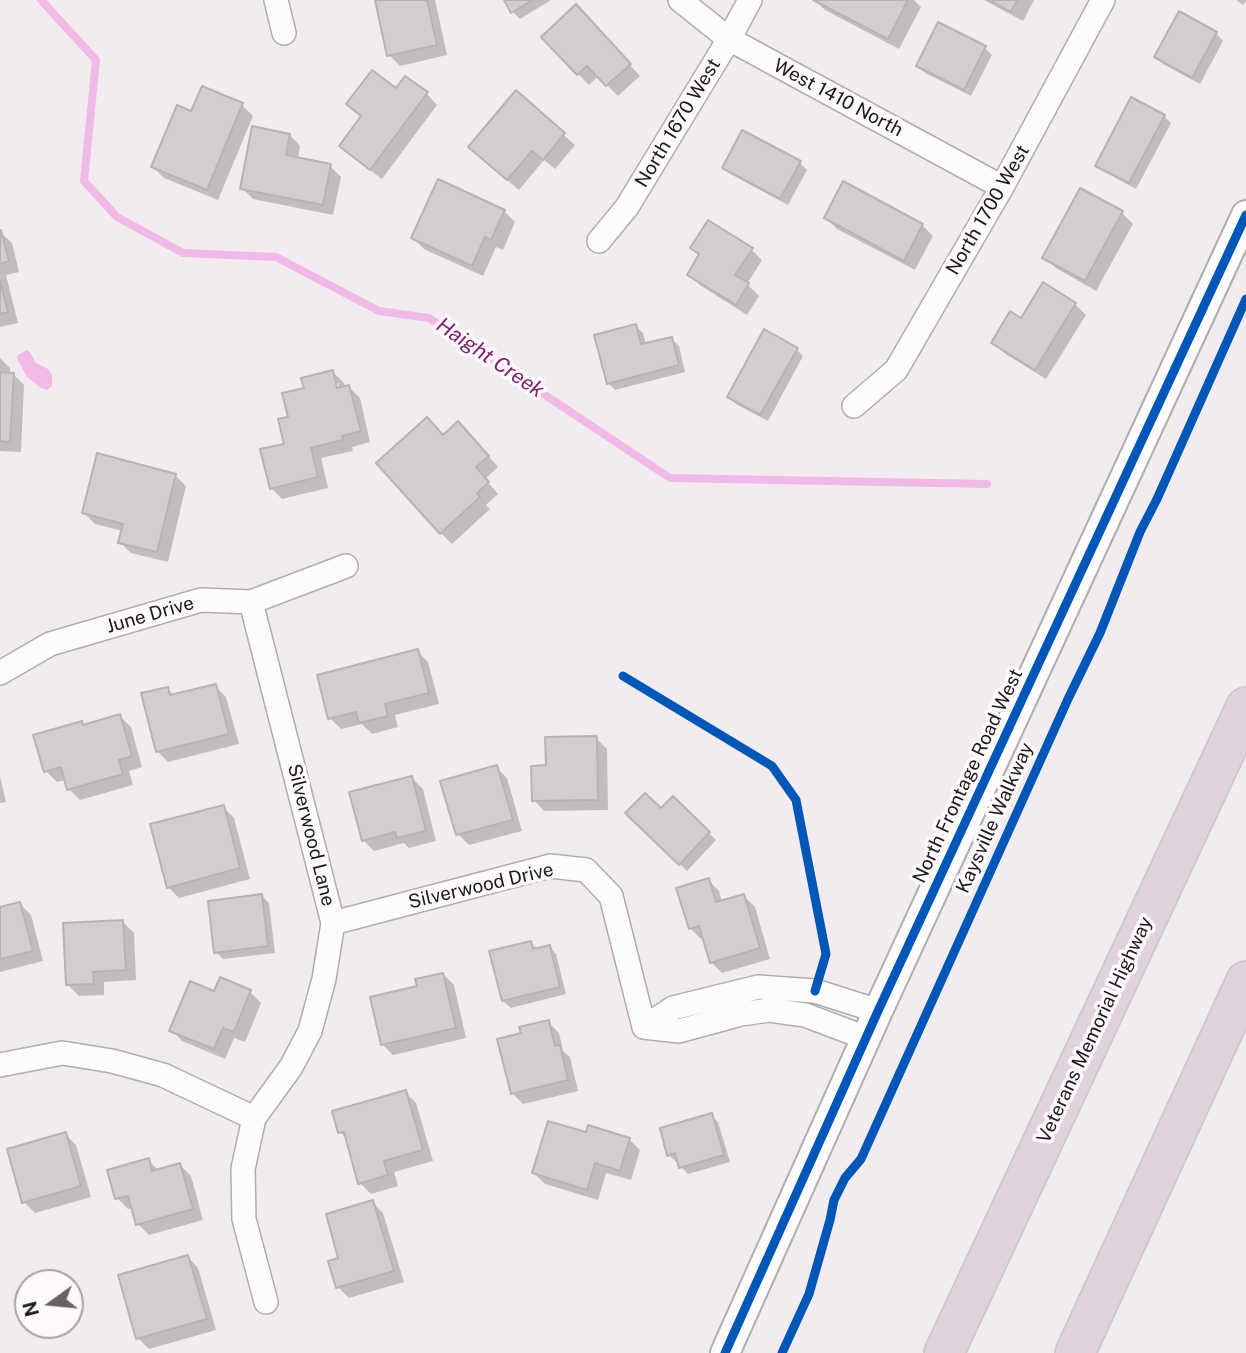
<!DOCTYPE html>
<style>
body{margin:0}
#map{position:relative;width:1246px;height:1353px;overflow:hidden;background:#f2ecf0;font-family:"Public Sans",sans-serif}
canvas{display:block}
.north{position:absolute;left:14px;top:1269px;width:70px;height:70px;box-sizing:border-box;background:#fff9fd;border:2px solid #a49fa3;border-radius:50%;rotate:255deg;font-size:19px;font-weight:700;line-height:28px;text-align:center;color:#1c181b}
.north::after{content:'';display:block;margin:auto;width:24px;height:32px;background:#676266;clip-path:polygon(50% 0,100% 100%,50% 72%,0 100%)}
</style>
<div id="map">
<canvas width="1246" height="1353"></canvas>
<div class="north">N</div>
</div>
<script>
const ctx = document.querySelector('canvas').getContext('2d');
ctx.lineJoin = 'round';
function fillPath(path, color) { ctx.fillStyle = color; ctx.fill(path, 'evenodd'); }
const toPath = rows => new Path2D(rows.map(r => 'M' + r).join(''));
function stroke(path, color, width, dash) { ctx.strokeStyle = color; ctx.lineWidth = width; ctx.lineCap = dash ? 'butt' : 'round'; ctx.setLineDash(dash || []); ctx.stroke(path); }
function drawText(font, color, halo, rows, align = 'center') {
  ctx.font = font + ' "Public Sans",sans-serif'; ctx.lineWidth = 7; ctx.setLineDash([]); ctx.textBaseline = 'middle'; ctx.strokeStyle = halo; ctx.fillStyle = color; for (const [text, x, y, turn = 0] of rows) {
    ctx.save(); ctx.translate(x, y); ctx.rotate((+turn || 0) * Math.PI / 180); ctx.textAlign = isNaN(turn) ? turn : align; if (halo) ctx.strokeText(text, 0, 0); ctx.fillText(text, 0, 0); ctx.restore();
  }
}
fillPath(toPath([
 [27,350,30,352,36,363,48,369,52,375,52,386,47,390,41,388,26,376,21,365,18,361,17,358,18,355]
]), '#f1b9e5');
fillPath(toPath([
 [377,0,435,0,447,55,400,66,389,55],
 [506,0,551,0,520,19,513,12],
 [815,0,914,0,921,7,899,49,825,10],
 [984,0,1034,0,1023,21],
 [1236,0,1246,0,1246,1,1243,5],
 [587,18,640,76,618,96,598,76,589,85,578,74],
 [1216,33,1223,41,1200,84,1163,64,1156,57],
 [985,48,992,55,971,96,925,73,918,65],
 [396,91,427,94,437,105,382,179,352,157,341,146,362,117,348,104],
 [516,93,575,145,555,169,544,160,519,190,481,158],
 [242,105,253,116,218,200,164,178,153,167],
 [1164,116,1171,123,1136,189,1105,172,1098,165],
 [290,135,300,146,298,159,330,166,341,177,333,215,253,199,242,188],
 [800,163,807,170,788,205,731,174,724,167],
 [504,211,515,222,503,250,496,247,483,276,424,249,413,238],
 [1122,213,1133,224,1096,291,1056,268,1045,257],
 [826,218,922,225,933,236,915,270,837,229],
 [0,232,12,243,19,272,6,275,18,323,0,327],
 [692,248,751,249,762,260,747,284,759,296,747,315,700,285,689,274,700,256],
 [1075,304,1086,315,1046,379,1004,353,993,342],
 [636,326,643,333,646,345,672,339,679,346,685,372,615,390,608,383],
 [796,349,803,356,768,421,736,404,729,397],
 [0,358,10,368,10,374,13,374,24,385,21,452,0,451],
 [333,372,344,383,345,388,349,387,360,398,370,442,352,447,353,451,321,458,328,488,282,499,271,488,286,445,290,418,306,389],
 [334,383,338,383,341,396],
 [469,434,498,467,485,479,498,494,486,505,490,509,452,544,441,533],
 [175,475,186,486,168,562,131,553,120,542,123,531,95,524,84,513],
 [417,651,428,662,439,704,395,715,398,727,372,734,362,724,341,729,330,718],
 [215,686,226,697,239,744,168,762,157,751,167,689,175,696],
 [120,716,131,727,142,767,129,771,133,785,80,800,69,789,66,780,57,782,46,771,81,723,84,726],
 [596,738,607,749,608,810,544,811,534,800,548,767],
 [496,767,507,778,522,831,469,845,458,834],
 [0,776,6,802,0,803],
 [412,778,423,789,436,841,409,848,404,843,374,851,363,840],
 [673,798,716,840,687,871,627,813,661,811],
 [223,807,234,818,250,879,179,898,168,887],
 [708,880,719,891,722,902,744,896,755,907,770,959,722,973,711,962,704,938,701,939,690,928],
 [262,896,269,903,275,953,223,959,216,952],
 [20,904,31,915,43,961,0,972,0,909],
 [123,922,134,933,136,980,104,982,104,995,79,996,68,985],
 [531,943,538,950,549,947,556,954,566,994,511,1008,503,1001],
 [443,974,454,985,466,1038,393,1055,382,1044,419,988],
 [250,992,261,1003,245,1042,234,1038,225,1059,182,1041,172,1030,215,993],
 [548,1022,559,1033,563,1051,570,1057,578,1091,523,1104,512,1093,523,1035],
 [405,1092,416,1103,433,1161,394,1172,398,1186,371,1194,360,1183,348,1140,340,1132],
 [711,1115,718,1122,730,1162,688,1174,681,1167,679,1161,676,1162,669,1155],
 [65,1134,76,1145,91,1197,35,1213,24,1202],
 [587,1135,629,1139,640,1150,631,1180,606,1173,598,1200,545,1184,534,1173],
 [148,1160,159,1171,180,1165,191,1176,203,1220,149,1235,138,1224,133,1208,128,1209,117,1198],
 [372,1202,383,1213,404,1282,349,1298,338,1287,340,1259],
 [188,1257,198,1268,216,1330,149,1349,138,1338]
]), '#0003');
stroke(toPath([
 [41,0,96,60,84,181,117,217,183,253,276,257,379,311,429,318,670,478,987,484]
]), '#f1b9e5', 8);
const building = toPath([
 [375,0,427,0,437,45,387,56,375,0],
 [504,0,533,0,511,13,504,0],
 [813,0,908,0,888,39,813,0],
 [989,0,1017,0,1011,12,989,0],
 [576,4,631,64,606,86,587,66,577,75,541,37,576,4],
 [1179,11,1217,32,1192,78,1154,57,1179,11],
 [938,22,986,46,964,90,916,66,938,22],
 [372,70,396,88,405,76,428,92,370,170,339,146,361,116,346,104,372,70],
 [202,86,243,103,207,190,151,167,177,105,191,111,202,86],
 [516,90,565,133,543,160,532,151,507,180,468,147,516,90],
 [1131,97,1165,115,1129,183,1095,166,1131,97],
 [252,126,290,134,286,155,331,164,323,205,240,189,252,126],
 [742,130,801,161,780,199,722,168,742,130],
 [438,179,505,210,491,240,485,237,472,266,411,238,438,179],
 [843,181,923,224,904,261,824,218,843,181],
 [1080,188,1123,211,1085,281,1042,258,1080,188],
 [708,220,753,248,735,275,749,283,736,305,687,275,699,254,690,248,708,220],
 [0,230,1,230,9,261,0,264,0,230],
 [0,281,8,312,0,314,0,281],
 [1043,282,1076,303,1035,370,991,343,1010,311,1021,318,1043,282],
 [636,324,641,344,672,337,679,365,607,384,594,335,636,324],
 [764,329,798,348,760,415,727,397,764,329],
 [333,370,337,388,349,385,361,431,342,436,343,440,311,448,318,477,270,489,260,449,284,444,278,419,288,417,282,393,304,388,301,378,333,370],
 [0,372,14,373,10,442,0,441,0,372],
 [427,417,443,435,458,421,489,456,476,467,489,482,477,493,480,497,440,534,376,463,427,417],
 [97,453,176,474,157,552,118,543,123,524,82,513,97,453],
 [418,649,429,693,385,704,388,716,359,723,356,712,328,719,317,675,418,649],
 [216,684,229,734,156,752,141,693,168,687,170,695,216,684],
 [120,714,132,756,119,760,123,774,67,790,61,767,44,772,33,735,82,721,83,725,120,714],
 [597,736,598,800,532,801,531,766,546,765,545,737,597,736],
 [497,765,513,820,456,835,440,781,497,765],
 [412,776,426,831,397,838,395,832,362,841,349,792,412,776],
 [645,793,661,808,673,796,710,832,679,865,625,813,645,793],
 [224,805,240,868,167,888,150,824,224,805],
 [709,878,716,902,744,894,760,948,710,963,699,926,689,929,676,888,709,878],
 [262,894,268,946,214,953,208,901,262,894],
 [20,902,33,951,0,959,0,907,20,902],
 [123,920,126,970,93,972,94,984,66,985,63,923,123,920],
 [531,941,533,949,550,945,560,987,502,1001,489,951,531,941],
 [443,973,456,1028,381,1045,370,997,417,986,415,979,443,973],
 [220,977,251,990,234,1032,223,1028,214,1049,169,1031,190,981,214,991,220,977],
 [549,1020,555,1046,560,1045,568,1080,511,1094,497,1039,521,1033,519,1027,549,1020],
 [406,1090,423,1150,384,1161,388,1175,358,1184,344,1132,338,1133,332,1111,406,1090],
 [712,1113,724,1155,679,1168,675,1153,667,1156,660,1128,712,1113],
 [548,1121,586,1132,588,1125,630,1138,620,1171,595,1163,587,1190,532,1173,548,1121],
 [66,1132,81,1186,22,1203,7,1149,66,1132],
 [149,1158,152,1171,180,1163,193,1209,136,1225,128,1196,115,1199,107,1170,149,1158],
 [373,1200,394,1271,336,1288,328,1261,338,1258,326,1214,373,1200],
 [188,1255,207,1319,136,1339,118,1275,188,1255]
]);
fillPath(building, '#d2cdd0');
stroke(building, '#b6b2b5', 2);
const minor = toPath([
 [276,0,284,33],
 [680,0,729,39,1002,187],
 [599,241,627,207,729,39,750,0],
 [854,406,896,370,1002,187,1103,0],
 [251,602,333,923,324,979,310,1031,291,1067,254,1118,243,1169,244,1219,266,1302],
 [0,673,50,644,201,600,251,602,346,566],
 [333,923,550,866,586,870,611,896,644,1027],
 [644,1027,673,1008,758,987,815,991,878,1011],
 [644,1027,679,1031,741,1014,769,1010,805,1015,866,1038],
 [0,1065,62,1053,112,1061,163,1075,254,1118]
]);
const tertiary = toPath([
 [725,1353,878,1011,1246,215]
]);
const motorway = toPath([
 [944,1353,1246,707],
 [1075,1353,1246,981]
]);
stroke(minor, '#b1acaf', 26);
stroke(tertiary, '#b1acaf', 32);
stroke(motorway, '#cdcacc', 42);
stroke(minor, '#fdfcfd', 23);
stroke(tertiary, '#fdfcfd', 28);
stroke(motorway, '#e0d3de', 38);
stroke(toPath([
 [623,676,772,766,796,800,826,954,815,991],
 [725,1353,878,1011,1246,215],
 [782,1353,809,1294,830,1220,834,1200,845,1178,861,1159,1068,699,1100,633,1140,532,1157,499,1246,299]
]), '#0057b8', 9);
drawText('19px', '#1c181b', '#fff9fd', [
 ["West 1410 North",838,98,28],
 ["North 1670 West",678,123,-59],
 ["North 1700 West",988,210,-60],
 ["June Drive",150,615,-16],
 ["North Frontage Road West",968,776,-65],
 ["Kaysville Walkway",995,818,-66],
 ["Silverwood Lane",311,835,76],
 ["Silverwood Drive",481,886,-13],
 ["Veterans Memorial Highway",1095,1030,-65]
]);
drawText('italic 21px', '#79216d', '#fff9fd', [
 ["Haight Creek",490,358,34]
]);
</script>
